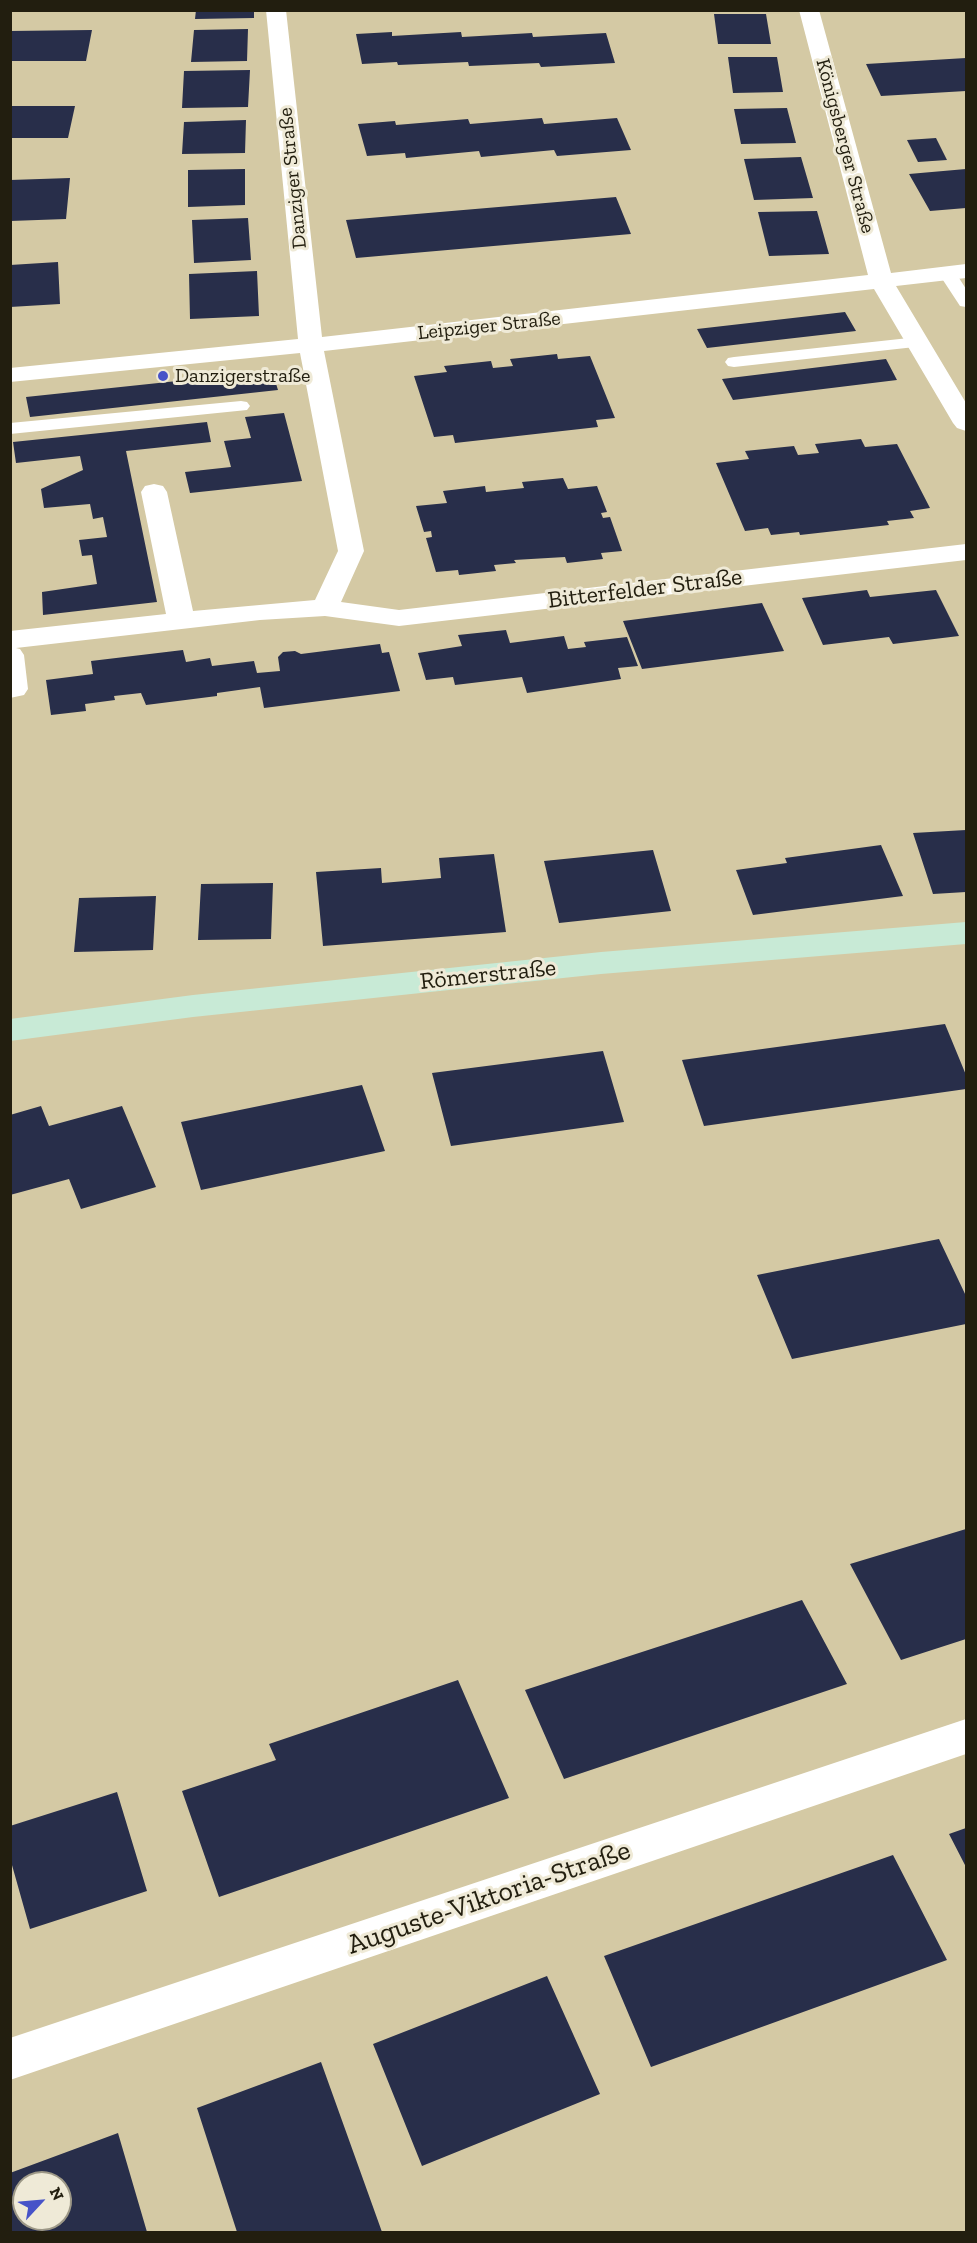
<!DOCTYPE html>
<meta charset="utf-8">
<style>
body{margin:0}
#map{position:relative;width:977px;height:2243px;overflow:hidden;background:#d4c9a4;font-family:"Zilla Slab",serif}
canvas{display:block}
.frame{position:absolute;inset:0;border:12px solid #221e0f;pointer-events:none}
.north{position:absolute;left:12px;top:2171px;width:60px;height:60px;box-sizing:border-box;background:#efead7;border:2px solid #9d9887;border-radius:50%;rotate:64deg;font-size:16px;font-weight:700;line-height:24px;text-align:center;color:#221e0f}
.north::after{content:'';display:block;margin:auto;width:21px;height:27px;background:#4753c8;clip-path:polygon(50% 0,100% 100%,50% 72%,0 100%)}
</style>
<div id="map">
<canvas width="977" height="2243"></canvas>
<div class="frame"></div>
<div class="north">N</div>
</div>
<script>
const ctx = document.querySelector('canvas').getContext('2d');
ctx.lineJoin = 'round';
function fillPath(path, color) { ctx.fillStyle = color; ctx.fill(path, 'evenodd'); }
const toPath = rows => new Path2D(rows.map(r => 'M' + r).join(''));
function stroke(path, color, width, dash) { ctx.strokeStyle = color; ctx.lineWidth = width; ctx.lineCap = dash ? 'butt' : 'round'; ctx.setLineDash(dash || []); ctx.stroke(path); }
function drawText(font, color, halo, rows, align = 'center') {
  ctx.font = font + ' "Zilla Slab",serif'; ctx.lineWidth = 6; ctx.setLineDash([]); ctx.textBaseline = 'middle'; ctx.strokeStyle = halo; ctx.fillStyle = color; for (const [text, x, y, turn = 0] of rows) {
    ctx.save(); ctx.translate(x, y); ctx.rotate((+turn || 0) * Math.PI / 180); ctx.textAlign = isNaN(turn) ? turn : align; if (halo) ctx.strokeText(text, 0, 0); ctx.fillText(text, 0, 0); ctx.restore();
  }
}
fillPath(toPath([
 [196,10,254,10,254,18,195,19],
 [714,14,766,14,771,44,718,44],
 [248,29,247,61,191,62,194,30],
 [92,30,86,61,10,61,10,31],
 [392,32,392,36,461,32,462,37,532,33,533,37,606,33,615,63,541,67,539,63,469,66,468,62,398,65,397,62,362,64,356,34],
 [728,57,777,57,783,92,733,93],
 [966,58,966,91,881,96,866,64],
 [250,70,248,107,182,108,184,71],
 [10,106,75,106,68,138,10,138],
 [787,108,796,143,741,144,734,109],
 [542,118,544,124,617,118,631,150,557,156,554,150,481,157,479,151,406,158,405,153,367,156,358,124,395,121,396,125,468,119,470,124],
 [246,120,245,153,182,154,184,122],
 [936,138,947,160,918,162,907,140],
 [801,157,813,198,754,200,744,159],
 [245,169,245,205,188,207,188,170],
 [966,169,966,208,930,211,909,174],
 [70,178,66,219,10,221,10,180],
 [616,197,631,234,356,258,346,220],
 [817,211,829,254,769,256,758,212],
 [248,218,251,260,194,263,192,220],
 [58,262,60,304,10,307,10,265],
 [257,271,259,316,190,319,189,274],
 [845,312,856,331,707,348,697,329],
 [557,354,558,359,590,356,615,418,596,420,598,427,455,443,453,435,434,437,414,376,447,372,444,366,491,361,493,368,513,366,510,359],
 [886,359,897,380,733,400,722,379],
 [272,371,278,390,30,417,26,397],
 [284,413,302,481,190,493,185,472,231,467,224,441,251,438,245,417],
 [207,422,211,442,126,451,157,602,43,615,42,592,97,584,92,555,82,556,79,540,107,537,103,517,93,519,90,504,44,508,41,489,83,470,80,456,16,463,13,442],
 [861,439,865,447,897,444,930,508,910,511,914,518,887,521,889,525,800,535,799,532,771,535,768,528,745,531,716,463,749,459,745,451,794,446,798,455,819,453,815,444],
 [563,478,568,489,597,486,607,512,601,513,603,518,610,517,622,551,601,553,603,559,567,563,565,557,514,560,516,563,494,565,496,571,459,575,458,570,436,572,426,538,432,537,431,531,424,532,416,506,447,503,443,491,485,486,486,492,524,488,522,482],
 [867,590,870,597,936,590,959,636,893,644,889,637,823,645,802,598],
 [762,603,784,651,642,669,623,621],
 [506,630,510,643,564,636,568,649,586,647,584,642,627,637,638,666,618,668,621,679,527,693,522,677,455,685,453,677,426,680,418,653,462,646,458,635],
 [380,644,382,653,389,652,400,691,264,708,260,687,217,693,217,696,146,705,141,693,114,696,115,700,85,704,86,711,51,715,46,680,93,674,91,661,183,650,186,662,210,658,212,666,254,661,257,673,280,671,278,657,283,652,295,651,301,654],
 [966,830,966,892,933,894,913,833],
 [881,845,903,896,753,915,736,870,787,863,785,858],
 [653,850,671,911,559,923,544,861],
 [494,854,506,932,323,946,316,872,381,868,382,883,441,878,439,858],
 [273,883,271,939,198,940,201,884],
 [156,896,153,950,74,952,79,898],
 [945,1024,966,1075,966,1089,704,1126,682,1060],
 [603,1051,624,1122,451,1146,432,1073],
 [362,1085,385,1151,201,1190,181,1122],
 [41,1106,49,1126,122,1106,156,1187,81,1209,69,1179,10,1195,10,1115],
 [939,1239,966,1296,966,1324,792,1359,757,1275],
 [966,1529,966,1639,901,1660,850,1564],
 [802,1600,847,1684,564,1779,525,1690],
 [458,1680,509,1798,219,1897,182,1791,276,1760,269,1744],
 [117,1792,147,1891,30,1929,10,1858,10,1826],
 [966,1828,966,1867,949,1834],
 [893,1855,947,1960,651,2067,604,1956],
 [547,1976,600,2094,422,2166,373,2044],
 [321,2062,382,2232,237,2232,197,2108],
 [118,2133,147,2232,10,2232,10,2173],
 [24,2183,60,2183,60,2219,24,2219]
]), '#282e4a');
fillPath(toPath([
 [948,269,954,270,966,289,966,307,960,306,939,274,942,270,948,269],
 [918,337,924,338,927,342,924,346,734,367,728,366,725,362,728,358,734,357,918,337],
 [241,401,247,402,250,406,247,410,10,434,10,423,241,401]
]), '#fff');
fillPath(toPath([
 [266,10,286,10,322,337,868,275,799,10,819,10,891,273,966,264,966,278,896,286,966,403,966,431,957,428,953,423,874,289,324,351,364,551,341,602,399,610,966,544,966,560,399,626,325,616,260,620,16,648,20,649,24,655,28,689,24,695,10,698,10,631,166,614,141,492,145,486,154,484,163,486,167,492,193,611,315,600,338,551,300,353,10,382,10,368,298,339,266,10],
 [966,1719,966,1754,10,2080,10,2038,966,1719]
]), '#fff');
fillPath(toPath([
 [966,922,966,944,601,974,193,1017,10,1041,10,1019,193,995,601,952,966,922]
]), '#c8ead6');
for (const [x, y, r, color] of [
 [163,376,6,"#4753c8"]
]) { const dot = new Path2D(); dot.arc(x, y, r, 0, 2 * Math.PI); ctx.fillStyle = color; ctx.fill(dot); stroke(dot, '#efead7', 2); }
drawText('20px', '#221e0f', '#efead7', [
 ["Königsberger Straße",845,146,75],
 ["Danziger Straße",293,178,-96],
 ["Leipziger Straße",489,326,-6]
]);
drawText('20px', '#221e0f', '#efead7', [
 ["Danzigerstraße",175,376]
], 'left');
drawText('24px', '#221e0f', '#efead7', [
 ["Bitterfelder Straße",645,589,-7],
 ["Römerstraße",488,975,-6]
]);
drawText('28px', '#221e0f', '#efead7', [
 ["Auguste-Viktoria-Straße",489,1898,-19]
]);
</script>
